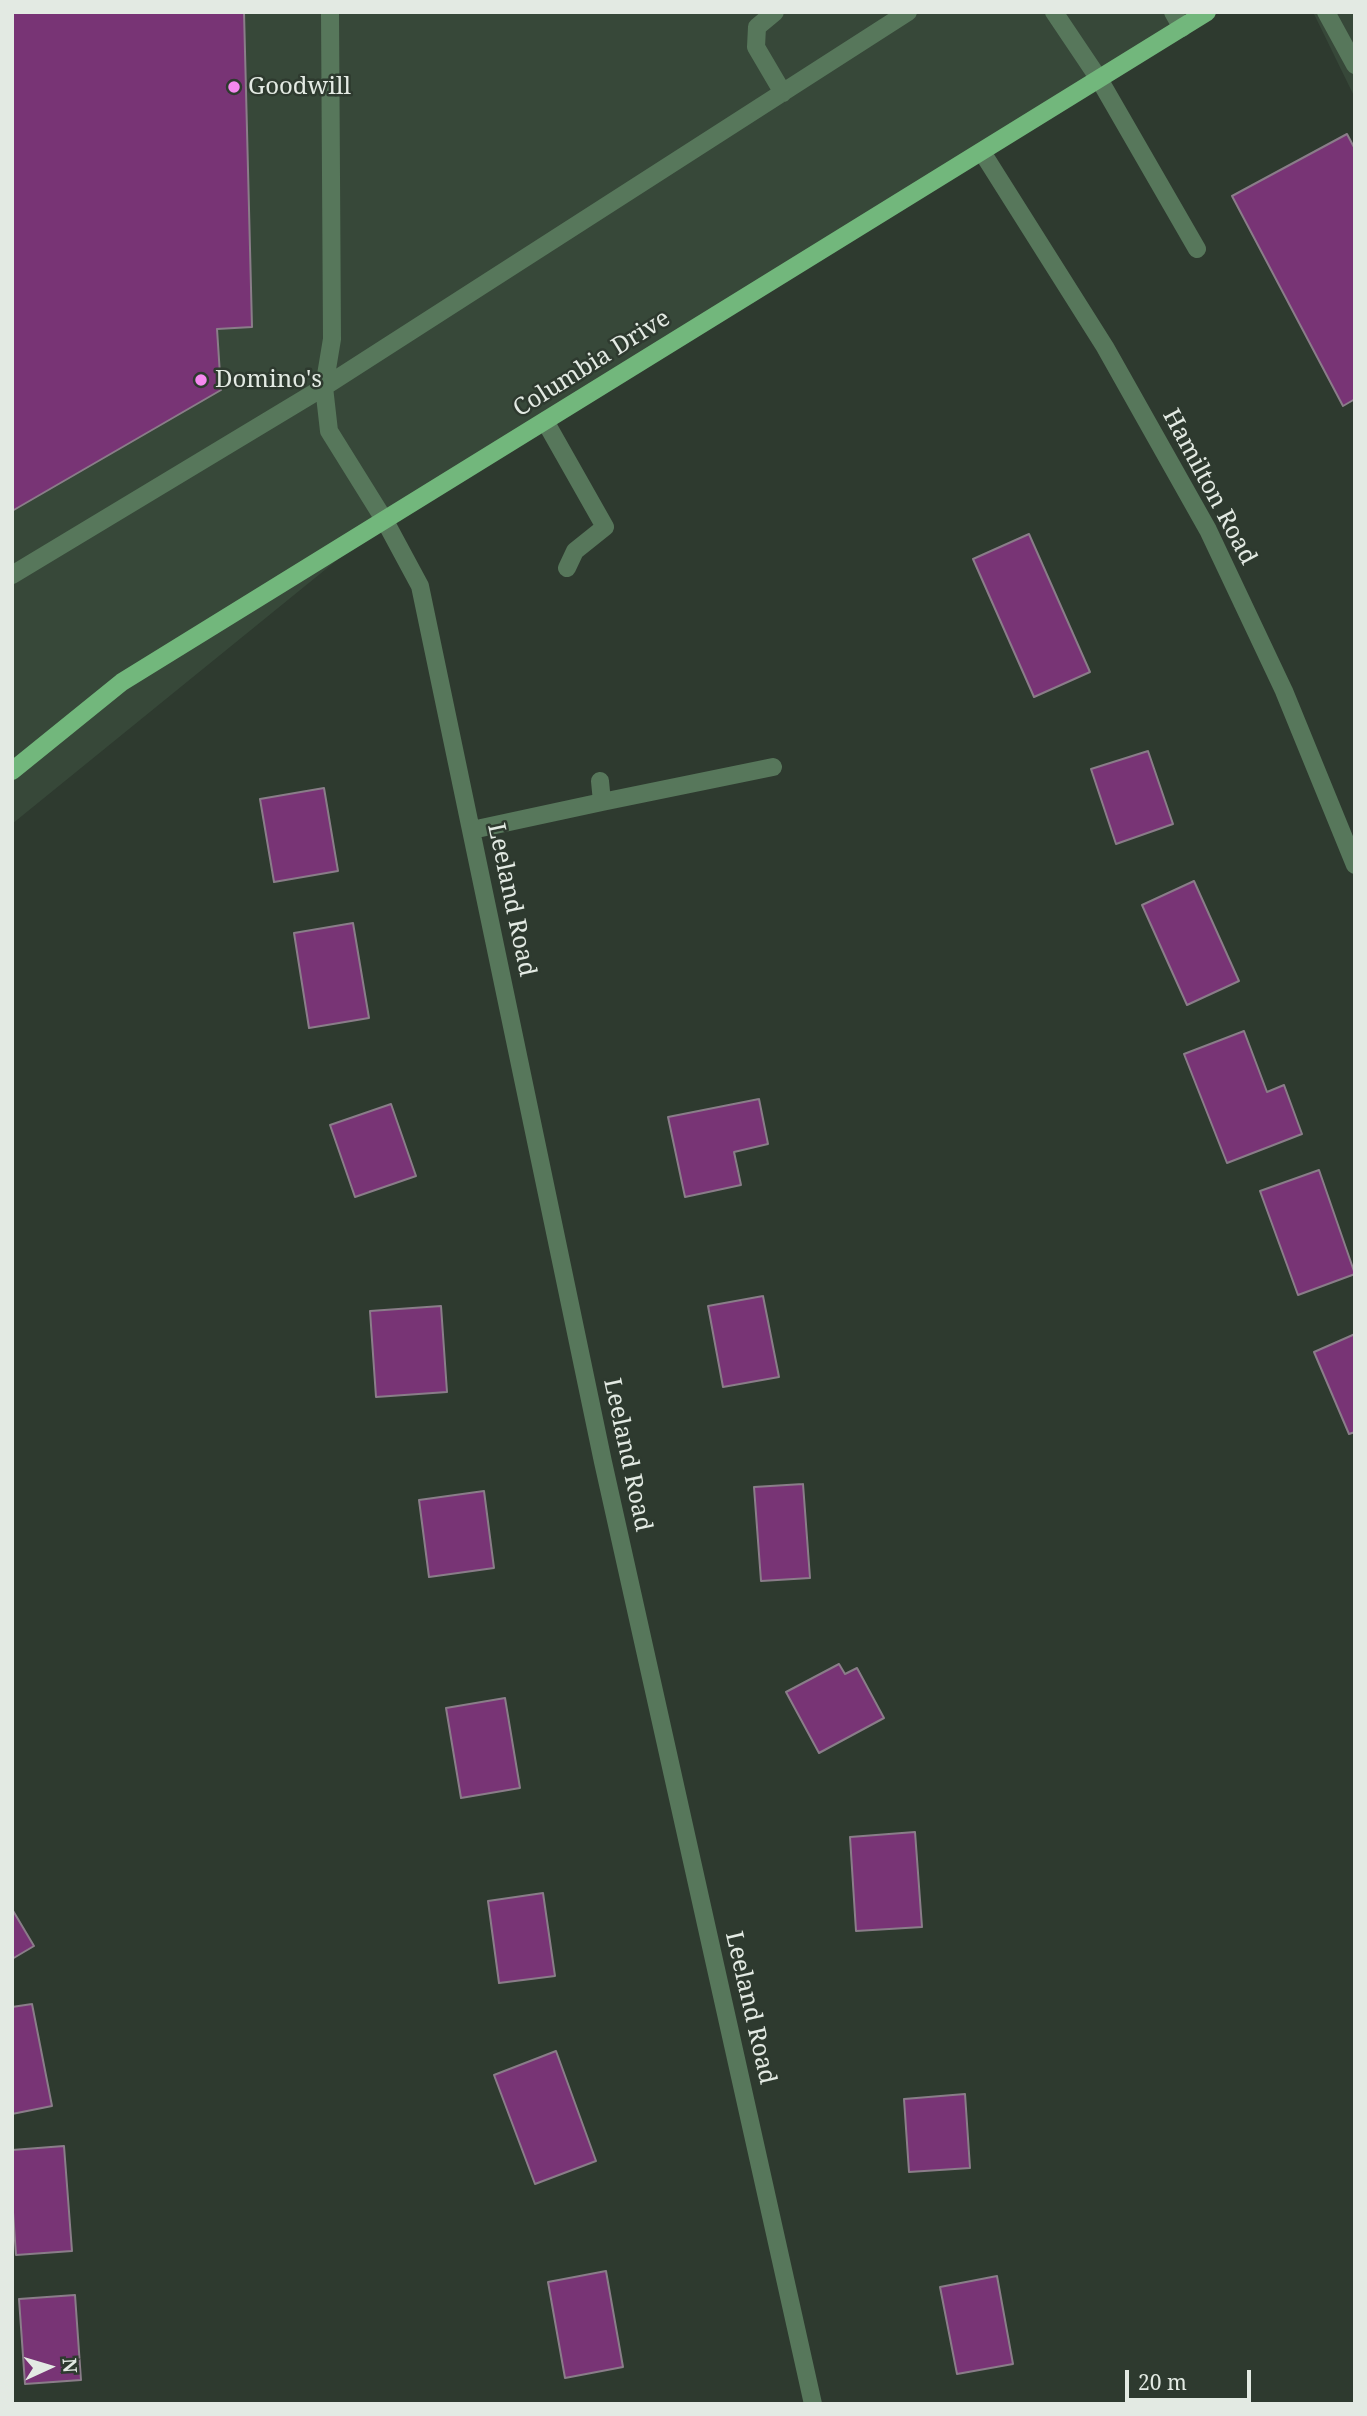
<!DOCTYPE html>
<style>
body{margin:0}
#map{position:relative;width:1367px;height:2416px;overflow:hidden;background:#2e3a2f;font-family:"Noto Serif",serif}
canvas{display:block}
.frame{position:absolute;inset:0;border:14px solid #e3eae3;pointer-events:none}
.north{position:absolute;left:14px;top:2332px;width:70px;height:70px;-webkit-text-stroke:5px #2e3a2f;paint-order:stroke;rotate:86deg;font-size:19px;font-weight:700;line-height:28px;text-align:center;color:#e3eae3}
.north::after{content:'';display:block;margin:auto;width:24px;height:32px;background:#e3eae3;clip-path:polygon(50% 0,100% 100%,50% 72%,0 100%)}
.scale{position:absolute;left:1125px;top:2370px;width:126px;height:32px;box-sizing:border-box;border:4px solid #e3eae3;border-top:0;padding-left:9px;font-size:21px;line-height:24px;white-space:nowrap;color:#e3eae3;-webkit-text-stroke:5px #2e3a2f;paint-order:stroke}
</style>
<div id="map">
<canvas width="1367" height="2416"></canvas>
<div class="frame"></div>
<div class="north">N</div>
<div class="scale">20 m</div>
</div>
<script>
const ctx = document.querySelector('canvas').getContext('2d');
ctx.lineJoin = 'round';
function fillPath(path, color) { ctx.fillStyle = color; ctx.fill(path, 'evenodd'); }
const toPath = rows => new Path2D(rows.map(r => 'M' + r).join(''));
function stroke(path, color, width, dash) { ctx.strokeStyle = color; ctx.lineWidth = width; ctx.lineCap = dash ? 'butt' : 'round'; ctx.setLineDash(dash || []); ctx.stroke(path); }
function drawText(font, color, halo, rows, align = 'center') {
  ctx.font = font + ' "Noto Serif",serif'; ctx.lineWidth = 5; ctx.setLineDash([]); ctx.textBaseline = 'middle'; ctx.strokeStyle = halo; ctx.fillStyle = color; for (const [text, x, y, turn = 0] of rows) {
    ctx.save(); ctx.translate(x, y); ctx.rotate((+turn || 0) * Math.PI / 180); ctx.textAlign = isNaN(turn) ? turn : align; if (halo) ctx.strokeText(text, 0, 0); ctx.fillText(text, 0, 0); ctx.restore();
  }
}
fillPath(toPath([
 [12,12,1200,12,411,500,12,824],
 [1313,12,1355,12,1355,98]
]), '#374839');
const building = toPath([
 [12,12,244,12,252,327,217,329,221,390,12,511,12,12],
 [1347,134,1355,149,1355,399,1343,406,1232,196,1347,134],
 [1029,534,1090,672,1034,697,973,559,1029,534],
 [1148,751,1173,824,1116,844,1091,769,1148,751],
 [324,788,338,871,274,882,260,799,324,788],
 [1194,881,1239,981,1187,1005,1142,905,1194,881],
 [353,923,369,1018,309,1028,294,933,353,923],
 [1244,1031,1267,1092,1284,1085,1302,1134,1227,1163,1184,1054,1244,1031],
 [759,1099,768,1144,734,1152,741,1185,685,1197,668,1117,759,1099],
 [391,1104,416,1176,355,1197,330,1125,391,1104],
 [1319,1170,1355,1274,1298,1295,1260,1191,1319,1170],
 [763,1296,779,1377,723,1387,708,1306,763,1296],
 [441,1306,447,1392,376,1397,370,1311,441,1306],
 [1355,1334,1355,1432,1349,1434,1314,1352,1355,1334],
 [803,1484,810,1578,761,1581,754,1487,803,1484],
 [484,1491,494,1568,429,1577,419,1500,484,1491],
 [839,1664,845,1674,857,1668,884,1718,819,1753,786,1692,839,1664],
 [505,1698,520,1788,461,1798,446,1708,505,1698],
 [915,1832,922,1927,856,1931,850,1837,915,1832],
 [543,1893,555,1976,499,1983,488,1901,543,1893],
 [12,1909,34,1946,12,1959,12,1909],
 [32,2004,52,2106,12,2114,12,2007,32,2004],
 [556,2051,596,2161,535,2184,494,2075,556,2051],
 [965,2094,970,2168,909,2172,904,2099,965,2094],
 [64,2146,72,2251,16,2255,12,2198,12,2150,64,2146],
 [606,2271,623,2367,565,2378,548,2282,606,2271],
 [997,2276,1013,2364,957,2374,940,2287,997,2276],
 [75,2295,81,2380,25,2384,19,2299,75,2295]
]);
fillPath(building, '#783475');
stroke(building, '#8a7d89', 2);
stroke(toPath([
 [330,12,332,339,324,387,329,431,385,521,420,586,603,1462,813,2404],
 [775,12,757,27,756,47,783,93],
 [1054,12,1099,79,1197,249],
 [1173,12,1182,28],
 [1326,12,1355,65],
 [982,152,1105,347,1208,530,1284,691,1355,865],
 [545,421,605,527,575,551,567,568],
 [12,575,324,387,908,12],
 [600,781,602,802,773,767],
 [472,830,602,802]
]), '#57775b', 18);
stroke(toPath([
 [12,771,122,682,1207,12]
]), '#72b77c', 18);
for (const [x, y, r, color] of [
 [234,87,7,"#f589ef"],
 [201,380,7,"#f589ef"]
]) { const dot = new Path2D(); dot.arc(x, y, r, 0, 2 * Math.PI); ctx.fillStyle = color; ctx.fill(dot); stroke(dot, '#2e3a2f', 2.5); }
drawText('24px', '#e3eae3', '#2e3a2f', [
 ["Goodwill",248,87],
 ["Domino's",215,380]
], 'left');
drawText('24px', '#e3eae3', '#2e3a2f', [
 ["Columbia Drive",592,364,-32],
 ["Hamilton Road",1209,487,62],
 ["Leeland Road",511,900,78],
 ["Leeland Road",627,1455,78],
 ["Leeland Road",750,2008,77]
]);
</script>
